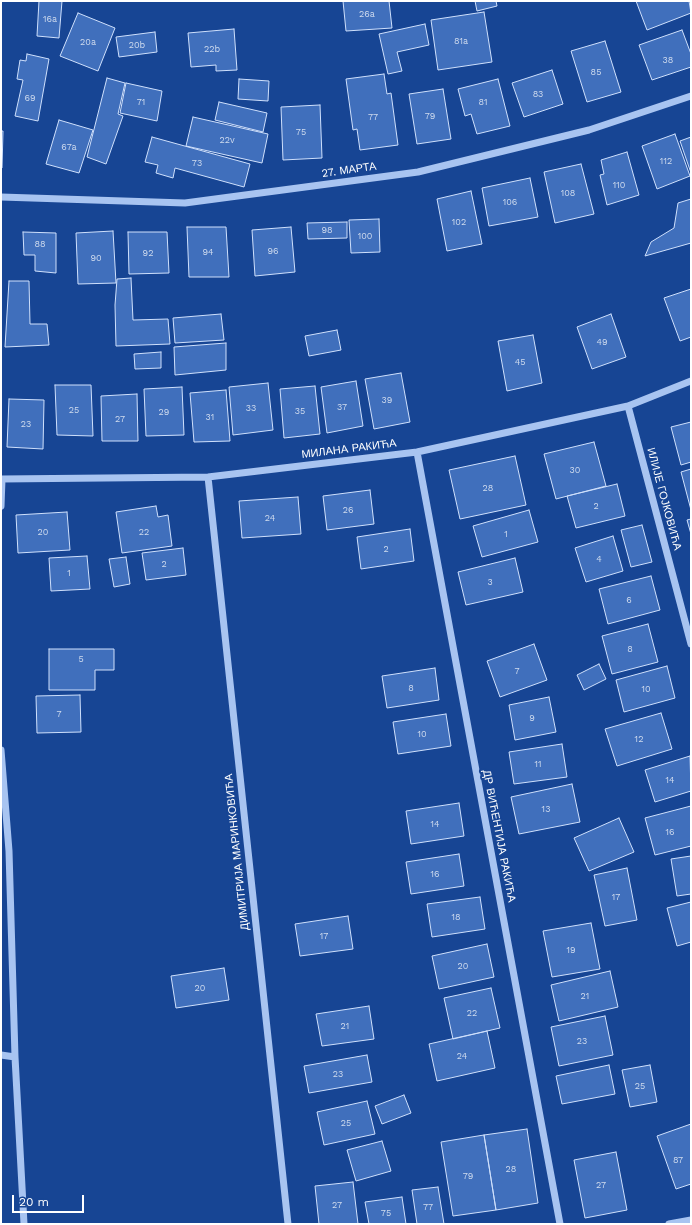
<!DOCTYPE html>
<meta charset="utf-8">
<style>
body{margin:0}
#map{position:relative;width:692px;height:1225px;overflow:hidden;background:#174594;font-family:"Work Sans",sans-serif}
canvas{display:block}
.frame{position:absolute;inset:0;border:2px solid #fff;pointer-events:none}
.scale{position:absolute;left:12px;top:1195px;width:72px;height:18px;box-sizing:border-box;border:2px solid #fff;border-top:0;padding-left:5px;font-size:12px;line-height:14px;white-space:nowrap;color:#fff;-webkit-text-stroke:3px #174594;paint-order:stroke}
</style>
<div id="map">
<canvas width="692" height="1225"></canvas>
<div class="frame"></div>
<div class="scale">20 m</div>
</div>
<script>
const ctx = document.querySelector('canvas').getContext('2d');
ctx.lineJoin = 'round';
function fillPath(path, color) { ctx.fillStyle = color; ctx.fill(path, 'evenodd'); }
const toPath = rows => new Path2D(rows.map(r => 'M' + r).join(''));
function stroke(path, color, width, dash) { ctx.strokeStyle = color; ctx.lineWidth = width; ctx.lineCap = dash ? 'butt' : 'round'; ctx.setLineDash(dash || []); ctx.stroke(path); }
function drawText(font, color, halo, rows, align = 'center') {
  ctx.font = font + ' "Work Sans",sans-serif'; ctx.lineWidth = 4; ctx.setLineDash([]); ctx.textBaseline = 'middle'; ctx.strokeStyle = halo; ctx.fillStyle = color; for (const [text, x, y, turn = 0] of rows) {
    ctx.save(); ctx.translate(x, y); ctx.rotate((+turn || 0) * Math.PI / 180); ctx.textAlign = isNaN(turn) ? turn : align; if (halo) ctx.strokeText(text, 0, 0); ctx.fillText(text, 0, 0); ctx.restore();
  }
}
const building = toPath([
 [39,1,62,1,59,38,37,36,39,1],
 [343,1,389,1,392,28,346,31,343,1],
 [475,1,496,1,497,6,477,11,475,1],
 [636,1,689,1,691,13,647,30,636,1],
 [484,12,492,62,438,70,431,20,484,12],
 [78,13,115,28,98,71,60,56,78,13],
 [425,24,429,45,397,52,402,71,388,74,379,34,425,24],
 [234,29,237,70,216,71,216,65,191,67,188,33,234,29],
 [682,30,691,54,691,67,652,80,639,45,682,30],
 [155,32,157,52,119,57,116,37,155,32],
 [605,41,621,92,587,102,571,51,605,41],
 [27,54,49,59,38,121,15,116,23,80,17,79,20,60,26,61,27,54],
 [552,70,563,104,524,117,512,83,552,70],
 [384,74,387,94,391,93,398,145,360,150,357,129,353,130,346,79,384,74],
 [107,78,125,83,118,114,123,116,106,164,87,157,107,78],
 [239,79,269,81,268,101,238,99,239,79],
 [498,79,510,126,477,134,471,114,465,116,458,89,498,79],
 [126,83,162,91,157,121,120,113,126,83],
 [443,89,451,139,417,144,409,94,443,89],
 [219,102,267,113,263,132,215,120,219,102],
 [320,105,322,158,283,160,281,107,320,105],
 [193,117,268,134,262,163,186,146,193,117],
 [59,120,93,130,79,173,46,164,59,120],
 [1,131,3,131,2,168,1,168,1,131],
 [675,134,690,176,657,189,642,146,675,134],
 [152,137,250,164,244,187,175,168,173,178,156,173,158,165,145,162,152,137],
 [691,137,691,173,680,141,691,137],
 [627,152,639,195,607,205,600,175,604,174,601,160,627,152],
 [581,164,594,214,555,223,544,172,581,164],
 [530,178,538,217,489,226,482,188,530,178],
 [471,191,482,244,447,251,437,199,471,191],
 [691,199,691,243,645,256,651,242,674,228,678,203,691,199],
 [379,219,380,252,351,253,349,220,379,219],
 [347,222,347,238,308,239,307,223,347,222],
 [187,227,226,227,229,277,189,277,187,227],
 [291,227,295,272,255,276,252,230,291,227],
 [113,231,116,283,78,284,76,233,113,231],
 [23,232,56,233,56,273,35,271,35,255,24,255,23,232],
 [128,232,167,232,169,273,129,274,128,232],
 [131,278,133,320,168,319,170,344,116,346,115,305,117,279,131,278],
 [9,281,29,281,30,324,47,324,49,345,5,347,9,281],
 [691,289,691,337,680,341,664,298,691,289],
 [221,314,224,340,175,343,173,318,221,314],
 [611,314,626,357,592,369,577,327,611,314],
 [337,330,341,350,309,356,305,336,337,330],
 [533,335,542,383,507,391,498,341,533,335],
 [226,343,226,370,175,375,174,347,226,343],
 [161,352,161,368,135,369,134,354,161,352],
 [401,373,410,422,374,429,365,379,401,373],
 [356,381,363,426,327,433,321,387,356,381],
 [268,383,273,430,233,435,229,387,268,383],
 [55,385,91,385,93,436,57,435,55,385],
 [315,386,320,434,284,438,280,389,315,386],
 [182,387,184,435,146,436,144,389,182,387],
 [226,390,230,441,194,442,190,393,226,390],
 [137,394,138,441,102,441,101,396,137,394],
 [9,399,44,400,43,449,7,447,9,399],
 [691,422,691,462,681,465,671,427,691,422],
 [594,442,606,486,556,499,544,454,594,442],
 [515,456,526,505,460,519,449,470,515,456],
 [691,469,691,510,681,472,691,469],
 [617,484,625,516,576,528,567,496,617,484],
 [370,490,374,524,327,530,323,496,370,490],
 [298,497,301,534,242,538,239,501,298,497],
 [156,506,158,517,168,515,172,546,122,553,116,512,156,506],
 [529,510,538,542,482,557,473,526,529,510],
 [67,512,70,550,18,553,16,515,67,512],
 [691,519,691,534,687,520,691,519],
 [642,525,652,562,631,567,621,530,642,525],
 [410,529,414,561,361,569,357,537,410,529],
 [613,536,623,571,586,582,575,548,613,536],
 [183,548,186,575,146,580,142,553,183,548],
 [87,556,90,589,51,591,49,558,87,556],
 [126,557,130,584,114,587,109,559,126,557],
 [515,558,523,592,466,605,458,572,515,558],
 [651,576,660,610,608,624,599,589,651,576],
 [648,624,658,662,612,674,602,636,648,624],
 [534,644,547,680,500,697,487,661,534,644],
 [49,649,114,649,114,670,95,670,95,690,49,690,49,649],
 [599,664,606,679,584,690,577,675,599,664],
 [667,666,675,698,624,712,616,680,667,666],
 [435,668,439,700,387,708,382,676,435,668],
 [80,695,81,732,37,733,36,696,80,695],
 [549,697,556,732,515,740,509,705,549,697],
 [661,713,672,749,617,766,605,729,661,713],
 [446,714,451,746,398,754,393,722,446,714],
 [562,744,567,777,514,784,509,752,562,744],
 [690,756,691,791,655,802,645,770,690,756],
 [572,784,580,822,519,834,511,797,572,784],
 [459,803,464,836,411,844,406,811,459,803],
 [691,806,691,846,655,855,645,818,691,806],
 [619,818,634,852,589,871,574,838,619,818],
 [459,854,464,886,411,894,406,862,459,854],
 [691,856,691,894,677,896,671,859,691,856],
 [627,868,637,920,605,926,594,875,627,868],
 [480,897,485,929,432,937,427,904,480,897],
 [691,902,691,942,677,946,667,908,691,902],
 [348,916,353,949,300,956,295,924,348,916],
 [591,923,600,969,552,977,543,931,591,923],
 [487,944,494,977,439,989,432,956,487,944],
 [224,968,229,1000,176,1008,171,976,224,968],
 [610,971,618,1007,559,1021,551,985,610,971],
 [491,988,500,1028,453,1039,444,998,491,988],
 [369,1006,374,1039,322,1046,316,1014,369,1006],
 [605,1016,613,1055,559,1066,551,1027,605,1016],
 [487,1031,495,1068,437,1081,429,1044,487,1031],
 [367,1055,372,1082,309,1093,304,1066,367,1055],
 [609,1065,615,1094,562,1104,556,1076,609,1065],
 [650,1065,657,1102,630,1107,622,1070,650,1065],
 [404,1095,411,1113,382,1124,375,1106,404,1095],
 [367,1101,375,1134,324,1145,317,1112,367,1101],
 [691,1124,691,1184,676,1189,657,1136,691,1124],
 [527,1129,538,1203,496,1210,484,1135,527,1129],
 [484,1135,496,1210,453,1216,441,1142,484,1135],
 [382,1141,391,1171,356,1181,347,1150,382,1141],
 [616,1152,627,1210,585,1218,574,1160,616,1152],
 [353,1182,358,1224,319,1224,315,1186,353,1182],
 [438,1187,444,1224,417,1224,412,1190,438,1187],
 [402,1197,406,1224,369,1224,365,1202,402,1197]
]);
fillPath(building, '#406fbc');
stroke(building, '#cfe0fc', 1);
stroke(toPath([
 [1,197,185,203,418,172,589,130,691,96],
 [628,406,691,644],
 [417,452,560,1224],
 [208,477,288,1224],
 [1,479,208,477,417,452,628,406,691,381],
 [1,506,2,479],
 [1,750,9,851,15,1057,24,1224],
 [1,1055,15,1057],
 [669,1224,691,1220]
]), '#a8c4f1', 7);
drawText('9px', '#cfdbee', null, [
 ["26a",367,14],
 ["16a",50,19],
 ["81a",461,41],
 ["20a",88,42],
 ["20b",137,45],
 ["22b",212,49],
 ["38",668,60],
 ["85",596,72],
 ["83",538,94],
 ["69",30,98],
 ["71",141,102],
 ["81",483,102],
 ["79",430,116],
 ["77",373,117],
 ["75",301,132],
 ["22v",227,140],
 ["67a",69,147],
 ["112",666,161],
 ["73",197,163],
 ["110",619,185],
 ["108",568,193],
 ["106",510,202],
 ["102",459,222],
 ["98",327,230],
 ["100",365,236],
 ["88",40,244],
 ["96",273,251],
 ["94",208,252],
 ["92",148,253],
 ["90",96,258],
 ["49",602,342],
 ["45",520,362],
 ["39",387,400],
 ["37",342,407],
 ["33",251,408],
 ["25",74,410],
 ["35",300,411],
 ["29",164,412],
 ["31",210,417],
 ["27",120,419],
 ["23",26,424],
 ["30",575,470],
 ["28",488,488],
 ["2",596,506],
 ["26",348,510],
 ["24",270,518],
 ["20",43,532],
 ["22",144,532],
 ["1",506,534],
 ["2",386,549],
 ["4",599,559],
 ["2",164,564],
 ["1",69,573],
 ["3",490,582],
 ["6",629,600],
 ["8",630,649],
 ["5",81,659],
 ["7",517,671],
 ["8",411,688],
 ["10",646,689],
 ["7",59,714],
 ["9",532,718],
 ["10",422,734],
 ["12",639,739],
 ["11",538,764],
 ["14",670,780],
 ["13",546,809],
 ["14",435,824],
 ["16",670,832],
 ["16",435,874],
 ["17",616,897],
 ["18",456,917],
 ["17",324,936],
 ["19",571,950],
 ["20",463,966],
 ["20",200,988],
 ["21",585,996],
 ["22",472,1013],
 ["21",345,1026],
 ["23",582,1041],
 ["24",462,1056],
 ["23",338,1074],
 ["25",640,1086],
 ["25",346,1123],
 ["87",678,1160],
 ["28",511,1169],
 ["79",468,1176],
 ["27",601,1185],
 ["27",337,1205],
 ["77",428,1207],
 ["75",386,1213]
]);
drawText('11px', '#fff', '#174594', [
 ["27. МАРТА",349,170,-8],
 ["МИЛАНА РАКИЋА",349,449,-7],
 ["ИЛИЈЕ ГОЈКОВИЋА",664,499,75],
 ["ДР ВИЋЕНТИЈА РАКИЋА",499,836,79],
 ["ДИМИТРИЈА МАРИНКОВИЋА",237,852,-96]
]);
</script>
